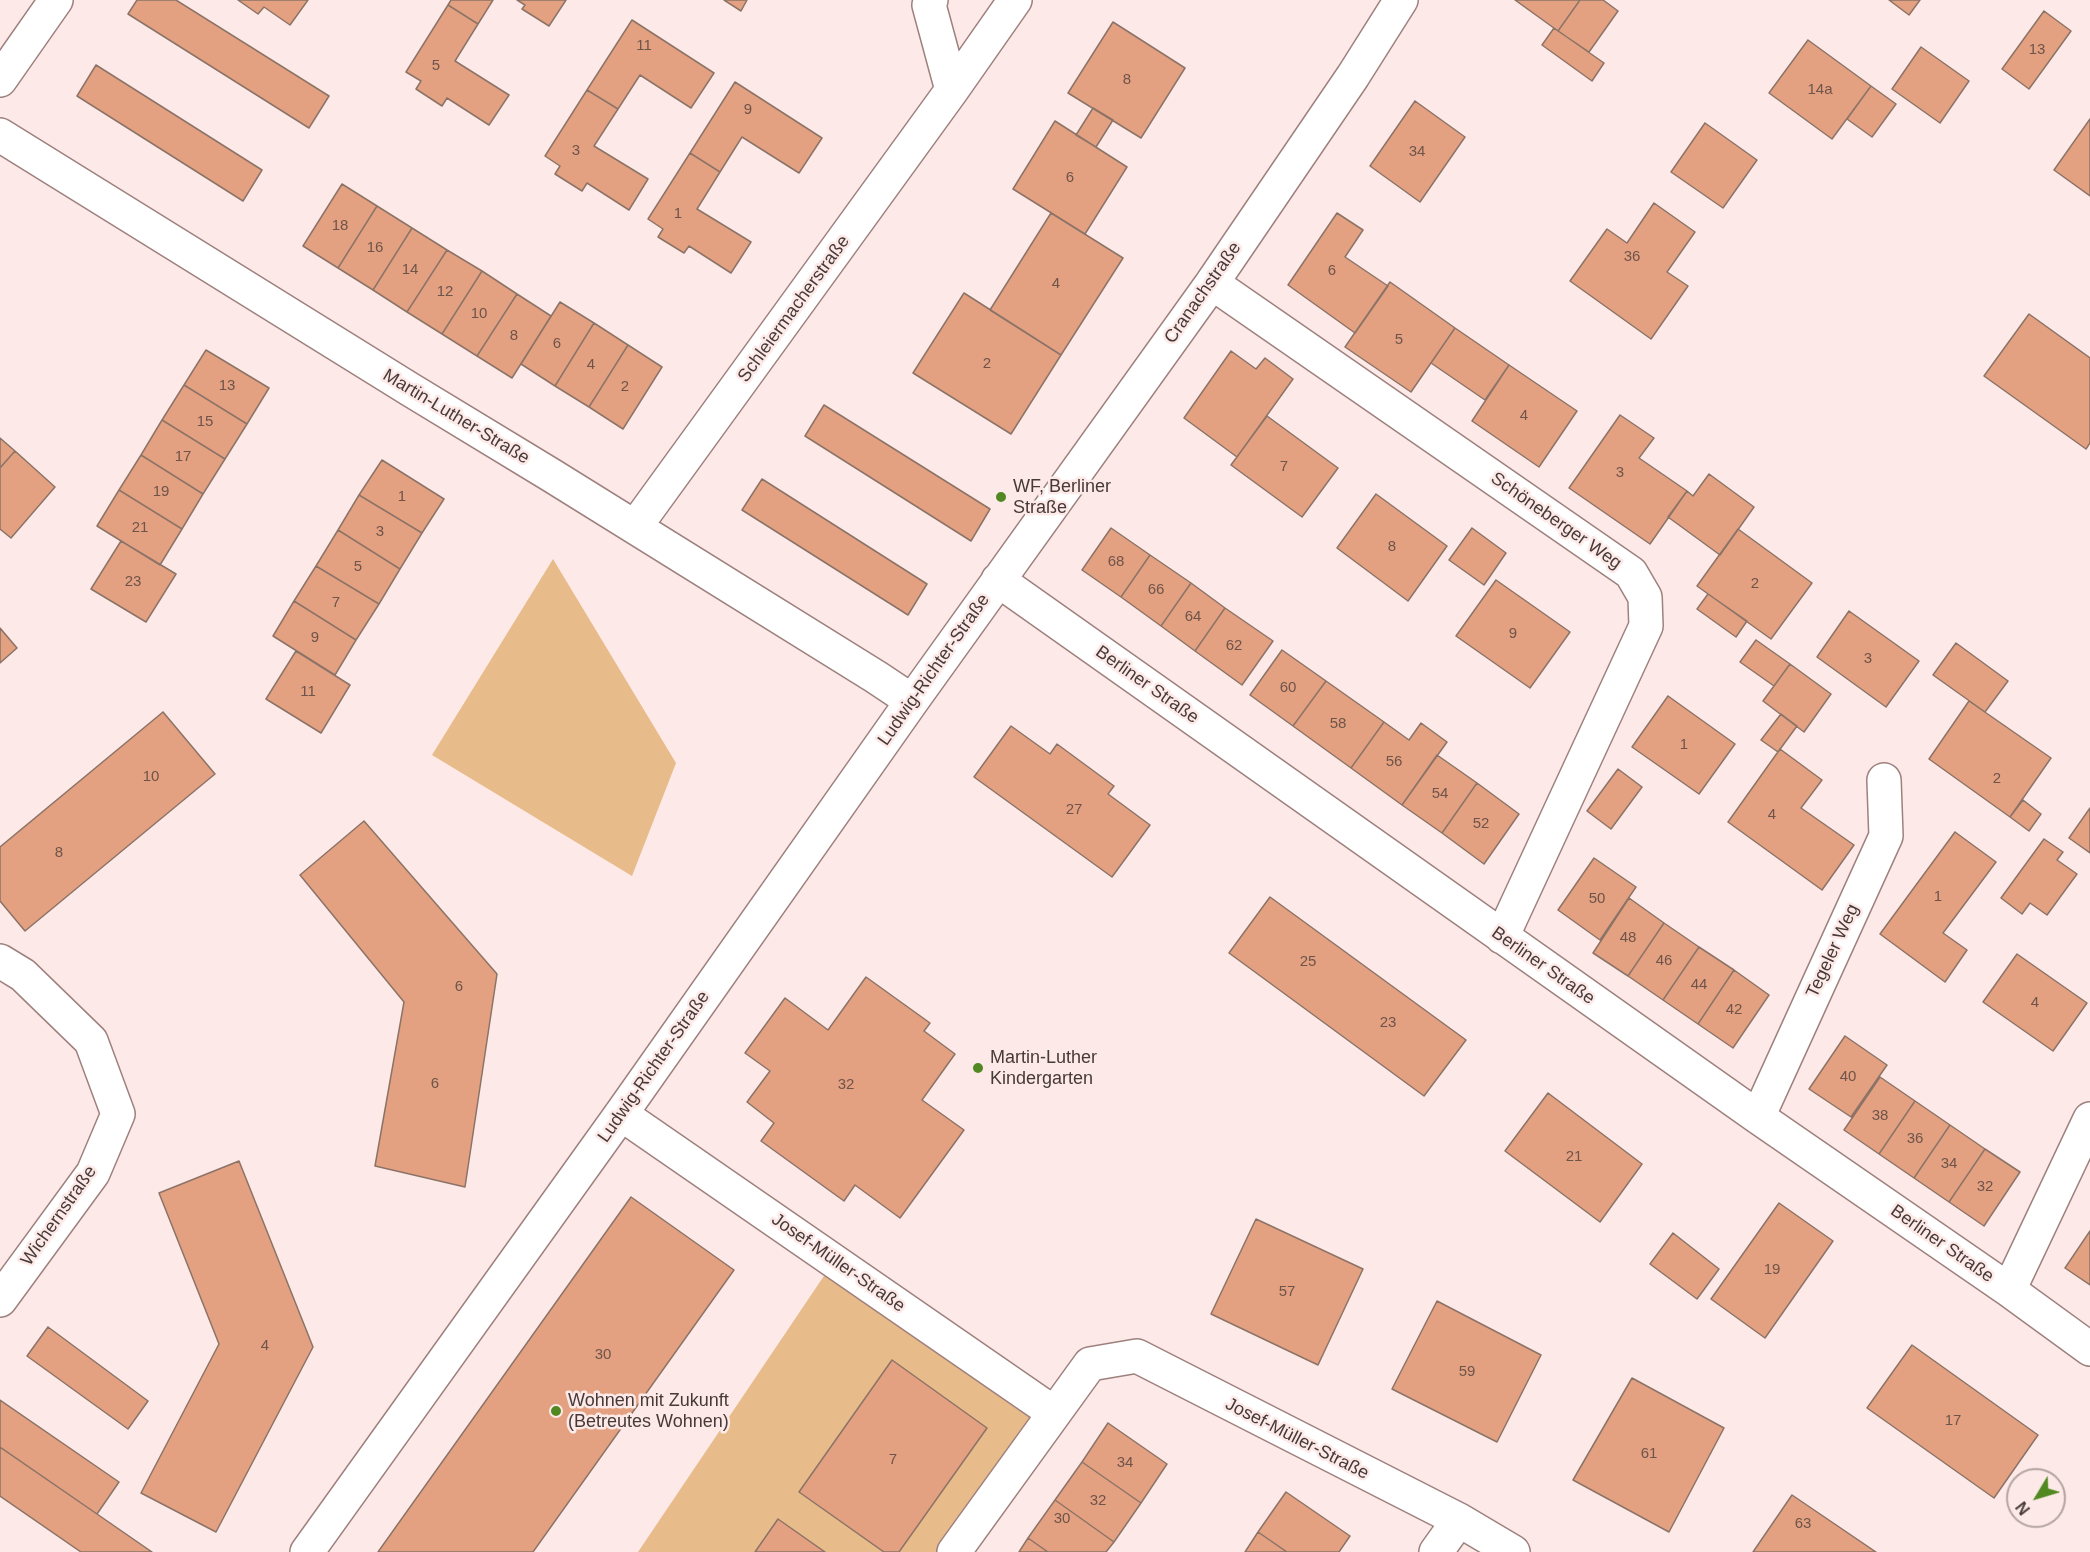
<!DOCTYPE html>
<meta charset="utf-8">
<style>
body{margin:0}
#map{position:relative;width:2090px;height:1552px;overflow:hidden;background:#fdeae8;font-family:Arial,sans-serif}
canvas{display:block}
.north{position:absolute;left:2006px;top:1468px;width:60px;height:60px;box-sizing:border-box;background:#fdeae8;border:2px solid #b4a4a2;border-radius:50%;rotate:232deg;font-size:16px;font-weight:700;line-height:24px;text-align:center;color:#463a38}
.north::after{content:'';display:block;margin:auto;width:21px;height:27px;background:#528822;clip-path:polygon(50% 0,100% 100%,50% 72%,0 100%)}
</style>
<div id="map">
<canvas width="2090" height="1552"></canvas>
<div class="north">N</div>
</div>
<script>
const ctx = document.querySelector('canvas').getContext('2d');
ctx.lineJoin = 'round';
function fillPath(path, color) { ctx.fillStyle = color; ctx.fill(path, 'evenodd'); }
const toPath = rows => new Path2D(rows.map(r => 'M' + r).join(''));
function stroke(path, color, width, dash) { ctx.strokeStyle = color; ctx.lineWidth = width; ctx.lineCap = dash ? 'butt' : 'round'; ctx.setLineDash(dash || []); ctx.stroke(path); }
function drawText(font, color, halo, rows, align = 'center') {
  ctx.font = font + ' Arial,sans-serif'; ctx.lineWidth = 5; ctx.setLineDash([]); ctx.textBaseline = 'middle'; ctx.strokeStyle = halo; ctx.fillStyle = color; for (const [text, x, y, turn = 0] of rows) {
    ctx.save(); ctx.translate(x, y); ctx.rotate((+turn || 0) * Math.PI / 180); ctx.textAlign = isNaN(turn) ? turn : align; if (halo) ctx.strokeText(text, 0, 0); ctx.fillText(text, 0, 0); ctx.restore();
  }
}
fillPath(toPath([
 [553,559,676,763,632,876,432,755],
 [834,1261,1054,1413,954,1552,638,1552]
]), '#e8bb8a');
const building = toPath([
 [137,0,176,0,329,96,309,128,128,14,137,0],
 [238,0,308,0,290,25,264,7,258,14,238,0],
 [451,0,493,0,478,24,448,5,451,0],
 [517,0,566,0,549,26,522,9,525,5,517,0],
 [724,0,747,0,741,11,724,0],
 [1515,0,1580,0,1558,31,1515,0],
 [1580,0,1603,0,1618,11,1589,52,1558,31,1580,0],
 [1889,0,1920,0,1909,15,1889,0],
 [448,5,478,24,455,61,509,95,489,125,447,98,442,106,416,89,421,81,406,72,448,5],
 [2044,11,2071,31,2029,89,2002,69,2044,11],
 [632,20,714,73,691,108,640,75,618,109,587,90,632,20],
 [1113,22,1185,68,1141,138,1068,93,1113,22],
 [1554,28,1604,63,1592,81,1542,45,1554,28],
 [1808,40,1871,86,1832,139,1769,93,1808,40],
 [1921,47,1969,81,1940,123,1892,89,1921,47],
 [96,65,262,170,243,201,77,96,96,65],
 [735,82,822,138,799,173,742,137,720,172,690,153,735,82],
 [1871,86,1896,104,1872,137,1847,119,1871,86],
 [587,90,618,109,594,146,648,179,629,210,587,183,582,191,555,174,560,166,545,156,587,90],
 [1415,101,1465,137,1420,202,1370,166,1415,101],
 [1093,108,1113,120,1096,147,1076,135,1093,108],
 [2090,119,2090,196,2054,170,2090,119],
 [1055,121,1127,167,1085,234,1013,189,1055,121],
 [1705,123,1757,160,1723,208,1671,172,1705,123],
 [690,153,720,172,697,209,751,242,731,273,689,246,684,253,658,237,663,229,648,219,690,153],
 [342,184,377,206,338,268,303,246,342,184],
 [1654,203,1695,232,1667,272,1688,286,1651,339,1570,281,1607,229,1627,243,1654,203],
 [377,206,412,228,373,290,338,268,377,206],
 [1051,213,1123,258,1061,355,990,310,1051,213],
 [1337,213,1363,230,1345,257,1388,286,1355,333,1288,285,1337,213],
 [412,228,447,250,407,312,373,290,412,228],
 [447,250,482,271,442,334,407,312,447,250],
 [482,271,517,294,477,356,442,334,482,271],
 [1390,282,1455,328,1411,392,1345,347,1390,282],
 [964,293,1061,355,1011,434,913,373,964,293],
 [517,294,551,316,512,378,477,356,517,294],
 [560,302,594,323,555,386,521,364,560,302],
 [2029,314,2090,358,2090,443,2086,449,1984,376,2029,314],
 [594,323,628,345,589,407,555,386,594,323],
 [1455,328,1509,365,1485,400,1431,363,1455,328],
 [628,345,662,367,623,429,589,407,628,345],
 [206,350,269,388,247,424,184,385,206,350],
 [1231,351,1256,369,1265,358,1293,379,1237,457,1184,418,1231,351],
 [1509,365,1577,411,1539,467,1472,421,1509,365],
 [184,385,247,424,225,459,162,420,184,385],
 [824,405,990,509,971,541,805,436,824,405],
 [1620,415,1654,438,1639,458,1687,491,1650,544,1569,488,1620,415],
 [1267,416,1338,468,1302,517,1231,465,1267,416],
 [162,420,225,459,203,494,141,455,162,420],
 [0,438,15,451,0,468,0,438],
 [15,451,55,487,11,538,0,529,0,468,15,451],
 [141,455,203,494,182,529,119,490,141,455],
 [382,460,444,499,422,533,359,495,382,460],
 [1709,474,1754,507,1720,555,1668,517,1687,491,1693,496,1709,474],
 [762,479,927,584,908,615,742,510,762,479],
 [119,490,182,529,160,565,97,526,119,490],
 [1376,494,1447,546,1408,601,1337,548,1376,494],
 [359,495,422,533,400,569,338,530,359,495],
 [1111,528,1150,555,1121,597,1082,570,1111,528],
 [1472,528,1506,553,1484,585,1449,560,1472,528],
 [1738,529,1812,583,1771,639,1697,586,1738,529],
 [338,530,400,569,379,604,316,566,338,530],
 [121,541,176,574,146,622,91,589,121,541],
 [1150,555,1191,583,1161,626,1121,597,1150,555],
 [316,566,379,604,356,640,294,601,316,566],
 [1496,580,1570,632,1530,688,1456,636,1496,580],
 [1191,583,1225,608,1195,651,1161,626,1191,583],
 [1708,594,1747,621,1736,637,1697,609,1708,594],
 [294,601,356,640,335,675,273,636,294,601],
 [1225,608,1273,641,1242,685,1195,651,1225,608],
 [1849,611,1919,661,1886,707,1817,657,1849,611],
 [0,628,17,648,0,663,0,628],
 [1756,640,1790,664,1774,686,1740,662,1756,640],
 [1956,643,2008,681,1985,712,1933,675,1956,643],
 [1282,650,1326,681,1293,726,1250,695,1282,650],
 [296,651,350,685,321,733,266,699,296,651],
 [1790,664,1831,694,1804,732,1763,701,1790,664],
 [1326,681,1384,722,1351,768,1293,726,1326,681],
 [1668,696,1735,744,1699,794,1632,747,1668,696],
 [1969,701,2051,758,2010,817,1929,759,1969,701],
 [163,712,215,774,25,931,0,901,0,847,163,712],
 [1781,714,1797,726,1778,752,1761,740,1781,714],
 [1384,722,1409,740,1421,723,1447,742,1402,805,1351,768,1384,722],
 [1011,726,1050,754,1057,744,1114,786,1108,794,1150,825,1112,877,974,777,1011,726],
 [1780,749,1822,780,1801,808,1854,845,1822,890,1728,822,1780,749],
 [1437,755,1477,783,1442,833,1402,805,1437,755],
 [1618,769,1642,787,1611,829,1587,811,1618,769],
 [1477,783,1519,814,1484,864,1442,833,1477,783],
 [2023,800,2041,814,2029,831,2010,817,2023,800],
 [2090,808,2090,853,2069,838,2090,808],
 [364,821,497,974,465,1187,375,1166,404,1002,300,875,364,821],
 [1955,832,1996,862,1943,933,1967,950,1945,982,1880,934,1955,832],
 [2044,839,2063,852,2057,860,2077,874,2047,915,2030,903,2022,914,2001,898,2044,839],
 [1594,858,1636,887,1600,940,1558,910,1594,858],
 [1270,897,1466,1040,1424,1096,1229,953,1270,897],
 [1629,898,1664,923,1628,976,1593,953,1629,898],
 [1664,923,1699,947,1663,1000,1628,976,1664,923],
 [1699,947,1734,970,1698,1024,1663,1000,1699,947],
 [2017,954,2087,1003,2053,1051,1983,1002,2017,954],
 [1734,970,1769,995,1733,1048,1698,1024,1734,970],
 [866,977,930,1023,924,1031,955,1054,922,1100,964,1130,900,1218,855,1185,844,1201,761,1141,774,1123,747,1102,770,1071,745,1053,785,998,828,1030,866,977],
 [1845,1036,1887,1065,1851,1117,1809,1089,1845,1036],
 [1880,1077,1915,1101,1879,1154,1844,1130,1880,1077],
 [1548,1093,1642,1164,1600,1222,1505,1151,1548,1093],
 [1915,1101,1950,1125,1914,1178,1879,1154,1915,1101],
 [1950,1125,1985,1149,1949,1202,1914,1178,1950,1125],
 [1985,1149,2020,1172,1984,1226,1949,1202,1985,1149],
 [239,1161,313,1347,216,1532,141,1493,219,1344,159,1193,239,1161],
 [631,1197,734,1270,533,1552,378,1552,631,1197],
 [1779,1203,1833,1241,1765,1338,1711,1299,1779,1203],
 [1256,1219,1363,1269,1318,1365,1211,1314,1256,1219],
 [2090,1231,2090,1285,2065,1268,2090,1231],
 [1673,1233,1719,1269,1697,1299,1650,1264,1673,1233],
 [1437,1301,1541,1355,1497,1442,1392,1389,1437,1301],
 [48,1327,148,1401,128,1429,27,1356,48,1327],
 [1912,1345,2038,1435,1994,1498,1867,1408,1912,1345],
 [892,1360,987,1428,899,1552,884,1552,799,1492,892,1360],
 [1632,1378,1724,1428,1669,1532,1573,1480,1632,1378],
 [0,1400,119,1482,97,1514,0,1447,0,1400],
 [1108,1423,1167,1464,1141,1503,1082,1462,1108,1423],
 [0,1447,97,1514,152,1552,81,1552,0,1496,0,1447],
 [1082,1462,1141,1503,1114,1542,1055,1500,1082,1462],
 [1286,1492,1350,1536,1339,1552,1287,1552,1258,1532,1286,1492],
 [1792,1495,1876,1552,1753,1552,1792,1495],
 [1055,1500,1114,1542,1106,1552,1048,1552,1028,1538,1055,1500],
 [778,1519,825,1552,755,1552,778,1519],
 [1258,1532,1287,1552,1245,1552,1258,1532],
 [1028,1538,1048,1552,1019,1552,1028,1538]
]);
fillPath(building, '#e4a181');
stroke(building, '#8c7367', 1.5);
const minor = toPath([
 [931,0,929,5,952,90],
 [0,80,56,0],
 [0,135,411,390,551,475,876,677,912,701],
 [1212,283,1631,573,1645,597,1646,626,1502,937],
 [635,527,952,90,1015,0],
 [998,580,1758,1117,2009,1290,2090,1349],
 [0,961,23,975,91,1041,118,1114,93,1173,0,1300],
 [621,1114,1054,1413],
 [1758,1117,1886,836,1884,780],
 [2009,1290,2090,1119],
 [307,1552,621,1114,912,701,1212,283,1353,76,1401,0],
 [954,1552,1090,1364,1137,1356,1459,1520,1513,1552],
 [1436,1552,1459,1520]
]);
stroke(minor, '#9e817e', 36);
stroke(minor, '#fff', 33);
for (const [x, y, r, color] of [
 [1001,497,6,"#528822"],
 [978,1068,6,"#528822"],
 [556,1411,6,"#528822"]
]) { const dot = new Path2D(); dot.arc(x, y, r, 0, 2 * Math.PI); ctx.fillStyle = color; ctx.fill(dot); stroke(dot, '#fdeae8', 2); }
drawText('15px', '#6e544a', null, [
 ["11",644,46],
 ["13",2037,50],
 ["5",436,66],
 ["8",1127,80],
 ["14a",1820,90],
 ["9",748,110],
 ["3",576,151],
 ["34",1417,152],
 ["6",1070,178],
 ["1",678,214],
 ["18",340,226],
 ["16",375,248],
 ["36",1632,257],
 ["14",410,270],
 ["6",1332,271],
 ["4",1056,284],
 ["12",445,292],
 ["10",479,314],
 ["8",514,336],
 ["5",1399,340],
 ["6",557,344],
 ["2",987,364],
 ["4",591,365],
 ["13",227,386],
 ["2",625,387],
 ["4",1524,416],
 ["15",205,422],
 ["17",183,457],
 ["7",1284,467],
 ["3",1620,473],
 ["19",161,492],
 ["1",402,497],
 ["21",140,528],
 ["3",380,532],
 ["8",1392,547],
 ["68",1116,562],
 ["5",358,567],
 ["23",133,582],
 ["2",1755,584],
 ["66",1156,590],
 ["7",336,603],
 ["64",1193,617],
 ["9",1513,634],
 ["9",315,638],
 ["62",1234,646],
 ["3",1868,659],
 ["60",1288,688],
 ["11",308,692],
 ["58",1338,724],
 ["1",1684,745],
 ["56",1394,762],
 ["10",151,777],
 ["2",1997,779],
 ["54",1440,794],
 ["27",1074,810],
 ["4",1772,815],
 ["52",1481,824],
 ["8",59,853],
 ["1",1938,897],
 ["50",1597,899],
 ["48",1628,938],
 ["46",1664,961],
 ["25",1308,962],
 ["44",1699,985],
 ["6",459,987],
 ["4",2035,1003],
 ["42",1734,1010],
 ["23",1388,1023],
 ["40",1848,1077],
 ["6",435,1084],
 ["32",846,1085],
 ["38",1880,1116],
 ["36",1915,1139],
 ["21",1574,1157],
 ["34",1949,1164],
 ["32",1985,1187],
 ["19",1772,1270],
 ["57",1287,1292],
 ["4",265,1346],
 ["30",603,1355],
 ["59",1467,1372],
 ["17",1953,1421],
 ["61",1649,1454],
 ["7",893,1460],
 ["34",1125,1463],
 ["32",1098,1501],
 ["30",1062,1519],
 ["63",1803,1524]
]);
drawText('18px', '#463a38', '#fdeae8', [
 ["Cranachstraße",1203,293,-55],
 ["Schleiermacherstraße",794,309,-54],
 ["Martin-Luther-Straße",456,417,31],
 ["Schöneberger Weg",1556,521,35],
 ["Ludwig-Richter-Straße",934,670,-55],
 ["Berliner Straße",1147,685,35],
 ["Tegeler Weg",1833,951,-65],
 ["Berliner Straße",1543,966,35],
 ["Ludwig-Richter-Straße",654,1067,-55],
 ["Wichernstraße",59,1216,-55],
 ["Berliner Straße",1942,1244,35],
 ["Josef-Müller-Straße",838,1263,35],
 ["Josef-Müller-Straße",1297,1439,27]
]);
drawText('18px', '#463a38', '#fdeae8', [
 ["WF, Berliner",1013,487],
 ["Straße",1013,508],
 ["Martin-Luther",990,1058],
 ["Kindergarten",990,1079],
 ["Wohnen mit Zukunft",568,1401],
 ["(Betreutes Wohnen)",568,1422]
], 'left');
</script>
